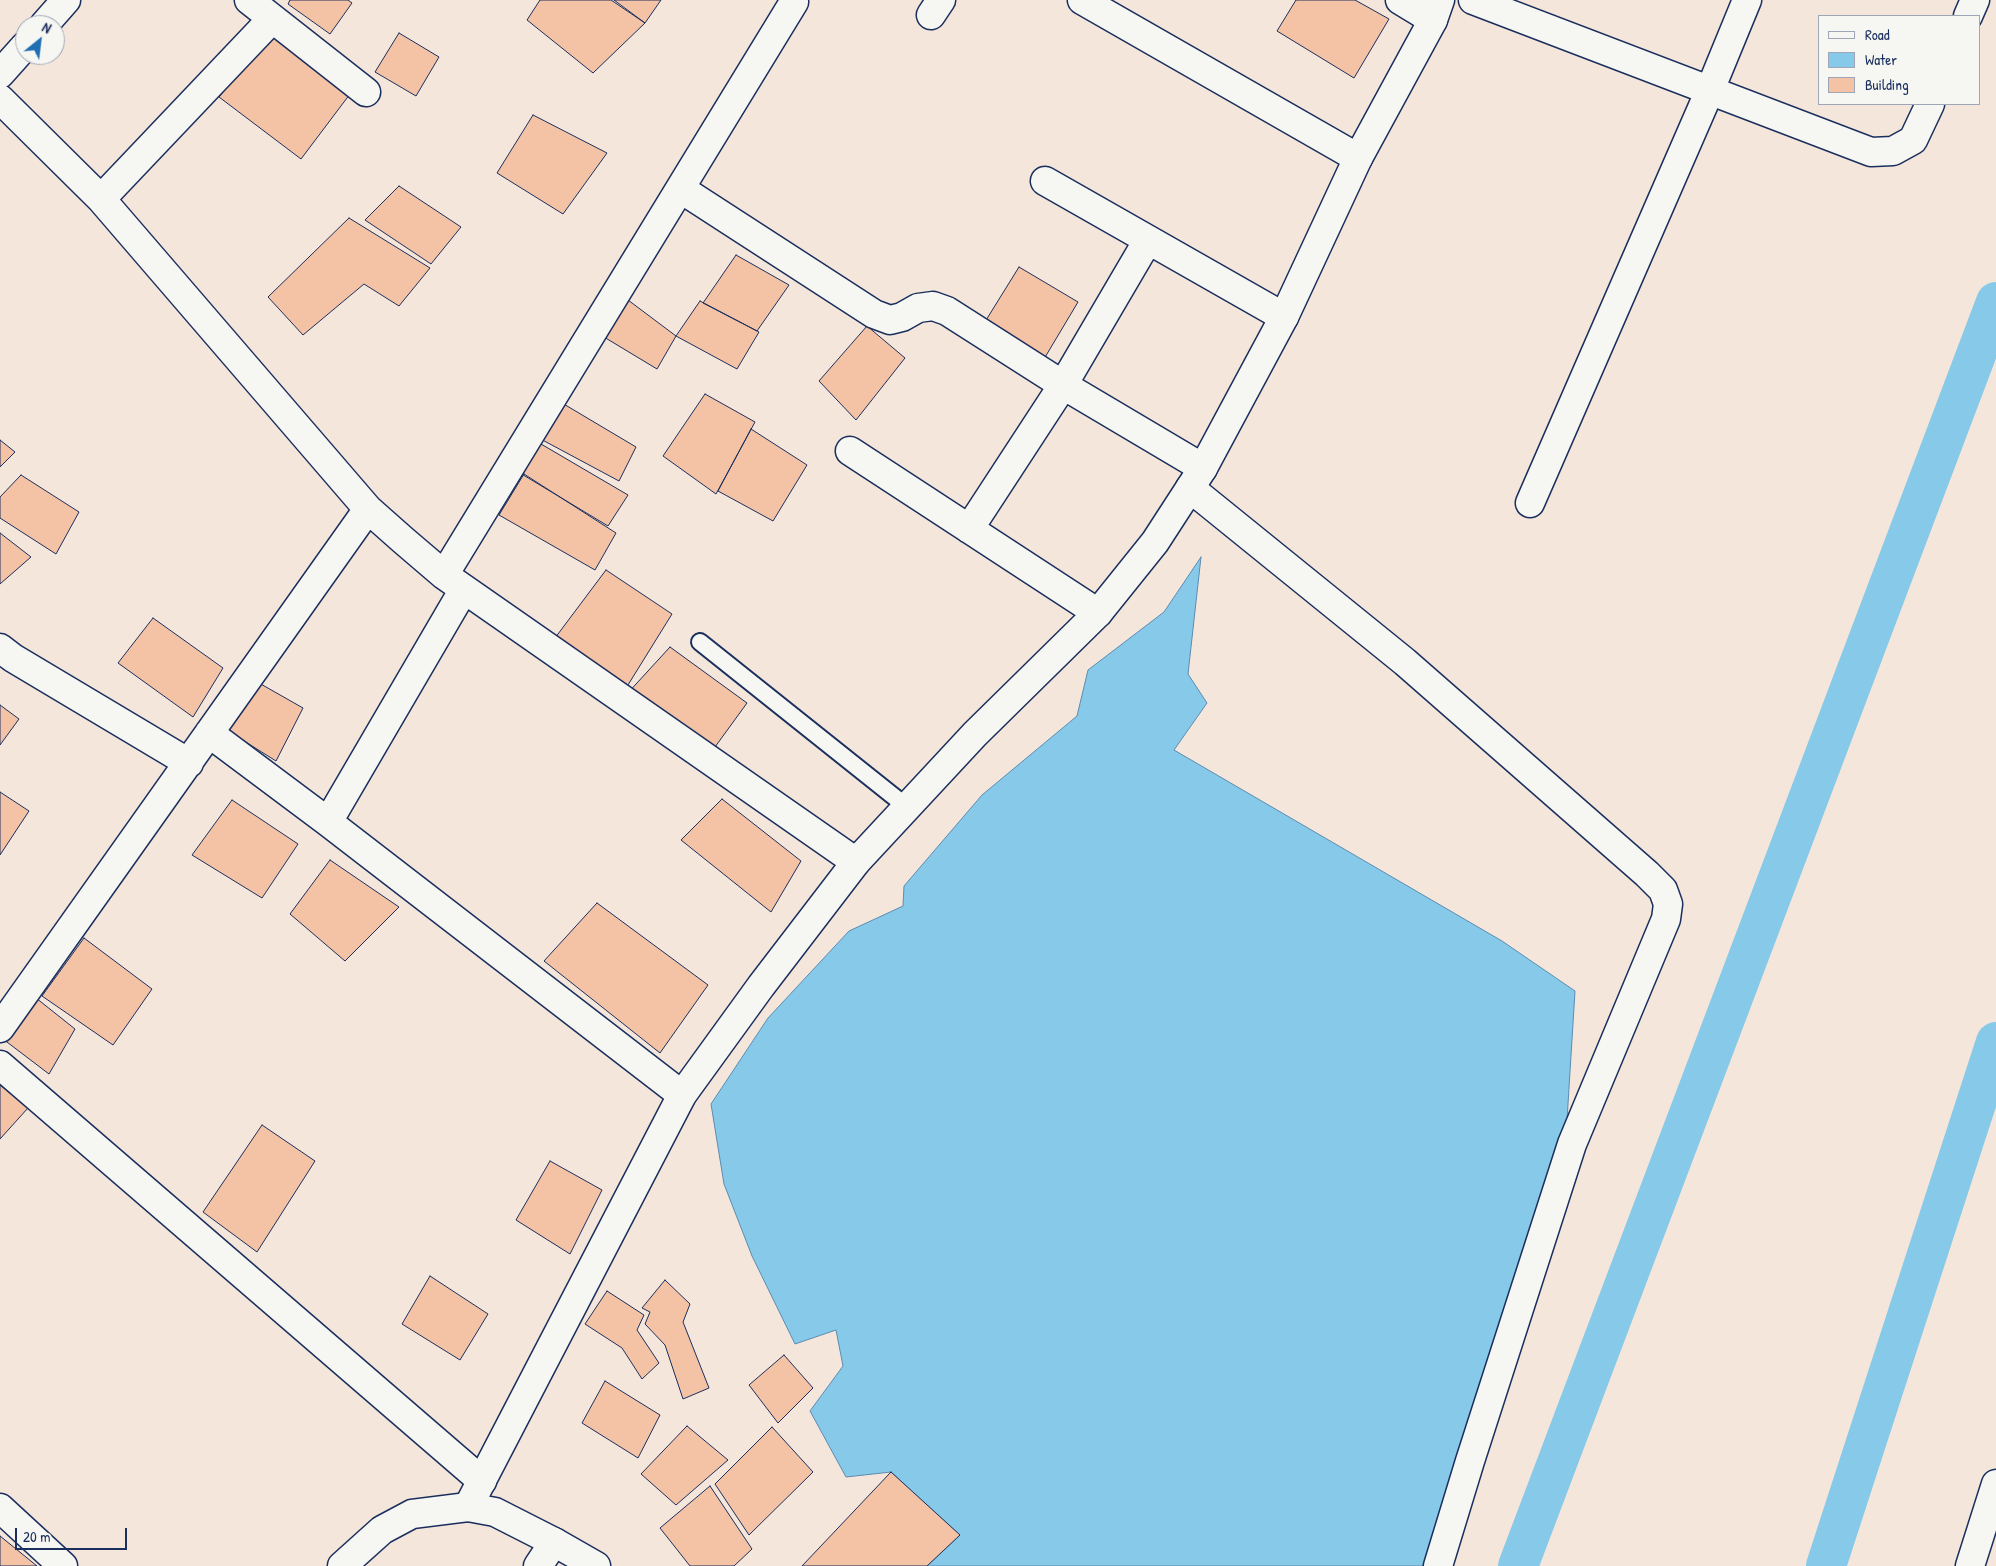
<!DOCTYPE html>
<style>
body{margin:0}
#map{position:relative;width:1996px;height:1566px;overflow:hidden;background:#f5e6db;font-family:"Patrick Hand",sans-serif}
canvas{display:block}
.legend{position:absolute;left:1818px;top:15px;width:162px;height:90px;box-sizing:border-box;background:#f6f6f2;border:1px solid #9ea6b7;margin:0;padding:6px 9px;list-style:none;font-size:15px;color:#1b2f5e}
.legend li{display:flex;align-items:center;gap:10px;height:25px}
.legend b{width:25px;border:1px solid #9ea6b7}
.north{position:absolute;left:15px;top:15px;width:50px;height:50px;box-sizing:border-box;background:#f6f6f2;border:1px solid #9ea6b7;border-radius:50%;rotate:29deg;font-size:14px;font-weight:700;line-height:20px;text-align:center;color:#1b2f5e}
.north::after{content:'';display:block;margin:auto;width:18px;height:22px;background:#1f6fb2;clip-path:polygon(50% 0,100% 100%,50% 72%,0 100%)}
.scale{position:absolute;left:15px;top:1528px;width:112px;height:22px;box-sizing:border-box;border:2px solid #1b2f5e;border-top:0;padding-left:6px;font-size:15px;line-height:18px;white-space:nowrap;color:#1b2f5e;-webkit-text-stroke:4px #f6f6f2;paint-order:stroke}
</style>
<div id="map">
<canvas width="1996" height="1566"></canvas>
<ul class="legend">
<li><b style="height:6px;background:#f6f6f2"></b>Road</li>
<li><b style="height:14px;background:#87c9e8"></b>Water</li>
<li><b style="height:14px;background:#f4c2a4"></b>Building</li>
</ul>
<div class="north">N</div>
<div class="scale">20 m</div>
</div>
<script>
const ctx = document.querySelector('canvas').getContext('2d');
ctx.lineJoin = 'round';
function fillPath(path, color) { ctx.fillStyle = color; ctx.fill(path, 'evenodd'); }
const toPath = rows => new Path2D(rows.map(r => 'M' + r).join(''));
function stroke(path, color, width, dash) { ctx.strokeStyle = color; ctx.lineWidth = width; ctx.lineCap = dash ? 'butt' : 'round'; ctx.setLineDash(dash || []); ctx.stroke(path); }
const water = toPath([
 [1201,557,1188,674,1207,703,1174,750,1502,941,1575,991,1567,1120,1502,1326,1436,1566,927,1566,960,1535,891,1472,846,1477,810,1411,843,1366,836,1330,795,1344,752,1256,724,1184,711,1104,768,1018,849,931,903,906,904,886,982,795,1077,716,1088,670,1164,612,1201,557]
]);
fillPath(water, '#87c9e8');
stroke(water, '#5c8bb1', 1);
stroke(toPath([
 [1518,1566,1996,302],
 [1826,1566,1996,1042]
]), '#87c9e8', 40);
const building = toPath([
 [290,0,348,0,352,3,330,34,288,4,290,0],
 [540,0,611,0,645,23,593,73,527,20,540,0],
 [614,0,661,0,645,23,614,0],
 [1296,0,1355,0,1389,19,1354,78,1277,31,1296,0],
 [272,30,350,94,301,159,219,97,272,30],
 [399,33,439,57,416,96,375,72,399,33],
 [533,115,607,153,563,214,497,173,533,115],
 [399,186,461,227,431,264,365,220,399,186],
 [349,218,430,268,399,306,364,284,303,335,268,297,349,218],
 [736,255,789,285,757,331,703,303,736,255],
 [1019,267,1078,302,1038,369,983,325,1019,267],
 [620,294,676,336,657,369,594,331,620,294],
 [700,301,759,332,737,369,676,336,700,301],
 [867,326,905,358,856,420,819,381,867,326],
 [705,394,755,422,716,494,663,456,705,394],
 [557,400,636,447,619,481,535,436,557,400],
 [751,429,807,465,773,521,718,491,751,429],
 [0,440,15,452,0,467,0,440],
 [541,444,628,495,608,526,520,473,541,444],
 [524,474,616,533,595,570,499,515,524,474],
 [21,475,79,512,56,554,0,518,0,497,21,475],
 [0,533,31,557,0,584,0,533],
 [606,570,672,614,623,693,552,642,606,570],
 [153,618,223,668,193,717,118,663,153,618],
 [670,647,747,703,707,758,626,695,670,647],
 [259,683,303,708,276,761,225,729,259,683],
 [0,705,19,719,0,745,0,705],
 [0,792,29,811,0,855,0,792],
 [722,799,801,861,771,912,681,840,722,799],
 [232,800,298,844,262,898,192,855,232,800],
 [330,860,399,907,345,961,290,914,330,860],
 [597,903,708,985,660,1053,544,961,597,903],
 [84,938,152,989,113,1045,42,996,84,938],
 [31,994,75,1029,49,1074,3,1039,31,994],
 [0,1085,28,1108,0,1139,0,1085],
 [262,1125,315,1161,257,1252,203,1212,262,1125],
 [550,1161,602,1190,570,1254,516,1220,550,1161],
 [430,1276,488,1314,460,1360,402,1324,430,1276],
 [665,1280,690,1304,683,1322,709,1388,683,1399,665,1345,645,1324,650,1312,642,1308,665,1280],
 [607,1291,644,1315,637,1330,659,1363,642,1379,622,1348,585,1324,607,1291],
 [784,1355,813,1388,778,1423,749,1385,784,1355],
 [605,1381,660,1415,638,1458,582,1423,605,1381],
 [687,1426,728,1460,676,1505,641,1474,687,1426],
 [772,1427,813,1472,749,1535,715,1484,772,1427],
 [891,1472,960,1535,927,1566,802,1566,891,1472],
 [710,1486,752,1549,734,1566,690,1566,660,1528,710,1486],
 [0,1536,37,1566,0,1566,0,1536]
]);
fillPath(building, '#f4c2a4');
stroke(building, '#1b2f5e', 1);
const service = toPath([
 [700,642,907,807]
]);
const minor = toPath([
 [249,0,366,92],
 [1082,0,1358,158],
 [1400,0,1433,20],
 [1473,0,1871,152,1893,151,1913,140,1930,104],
 [931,15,941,0],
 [1968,16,1975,0],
 [44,25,66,0],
 [0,74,25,46],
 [0,99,101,199,368,509,403,540,444,575,856,862],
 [1045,181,1284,317],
 [681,189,874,314,890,320,902,317,918,308,933,306,947,311,1063,385,1203,468],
 [101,199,272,19],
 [850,451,1098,613],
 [1190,488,1405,662,1647,874,1663,890,1668,904,1666,919,1572,1144,1470,1461,1438,1566],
 [1530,503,1710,90,1747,0],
 [969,529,1063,385,1148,240],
 [444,575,794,2],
 [0,648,13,658,189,763],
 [209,733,328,822,682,1095],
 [328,822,464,589],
 [0,1028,368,509],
 [0,1065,482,1481],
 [538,1566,554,1542]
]);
const tertiary = toPath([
 [0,1508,63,1566],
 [342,1566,382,1530,412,1514,468,1507]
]);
const secondary = toPath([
 [596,1566,554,1542,495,1512,468,1507,682,1095,761,986,856,862,975,734,1098,613,1155,542,1203,468,1284,317,1358,158,1433,20,1440,0]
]);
const primary = toPath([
 [1970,1566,1996,1484]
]);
stroke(service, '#1b2f5e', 20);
stroke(minor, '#1b2f5e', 31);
stroke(tertiary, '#1b2f5e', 31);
stroke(secondary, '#1b2f5e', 31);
stroke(primary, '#1b2f5e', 31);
stroke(service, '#f6f6f2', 16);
stroke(minor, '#f6f6f2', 28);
stroke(tertiary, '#f6f6f2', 28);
stroke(secondary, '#f6f6f2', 28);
stroke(primary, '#f6f6f2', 28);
</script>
